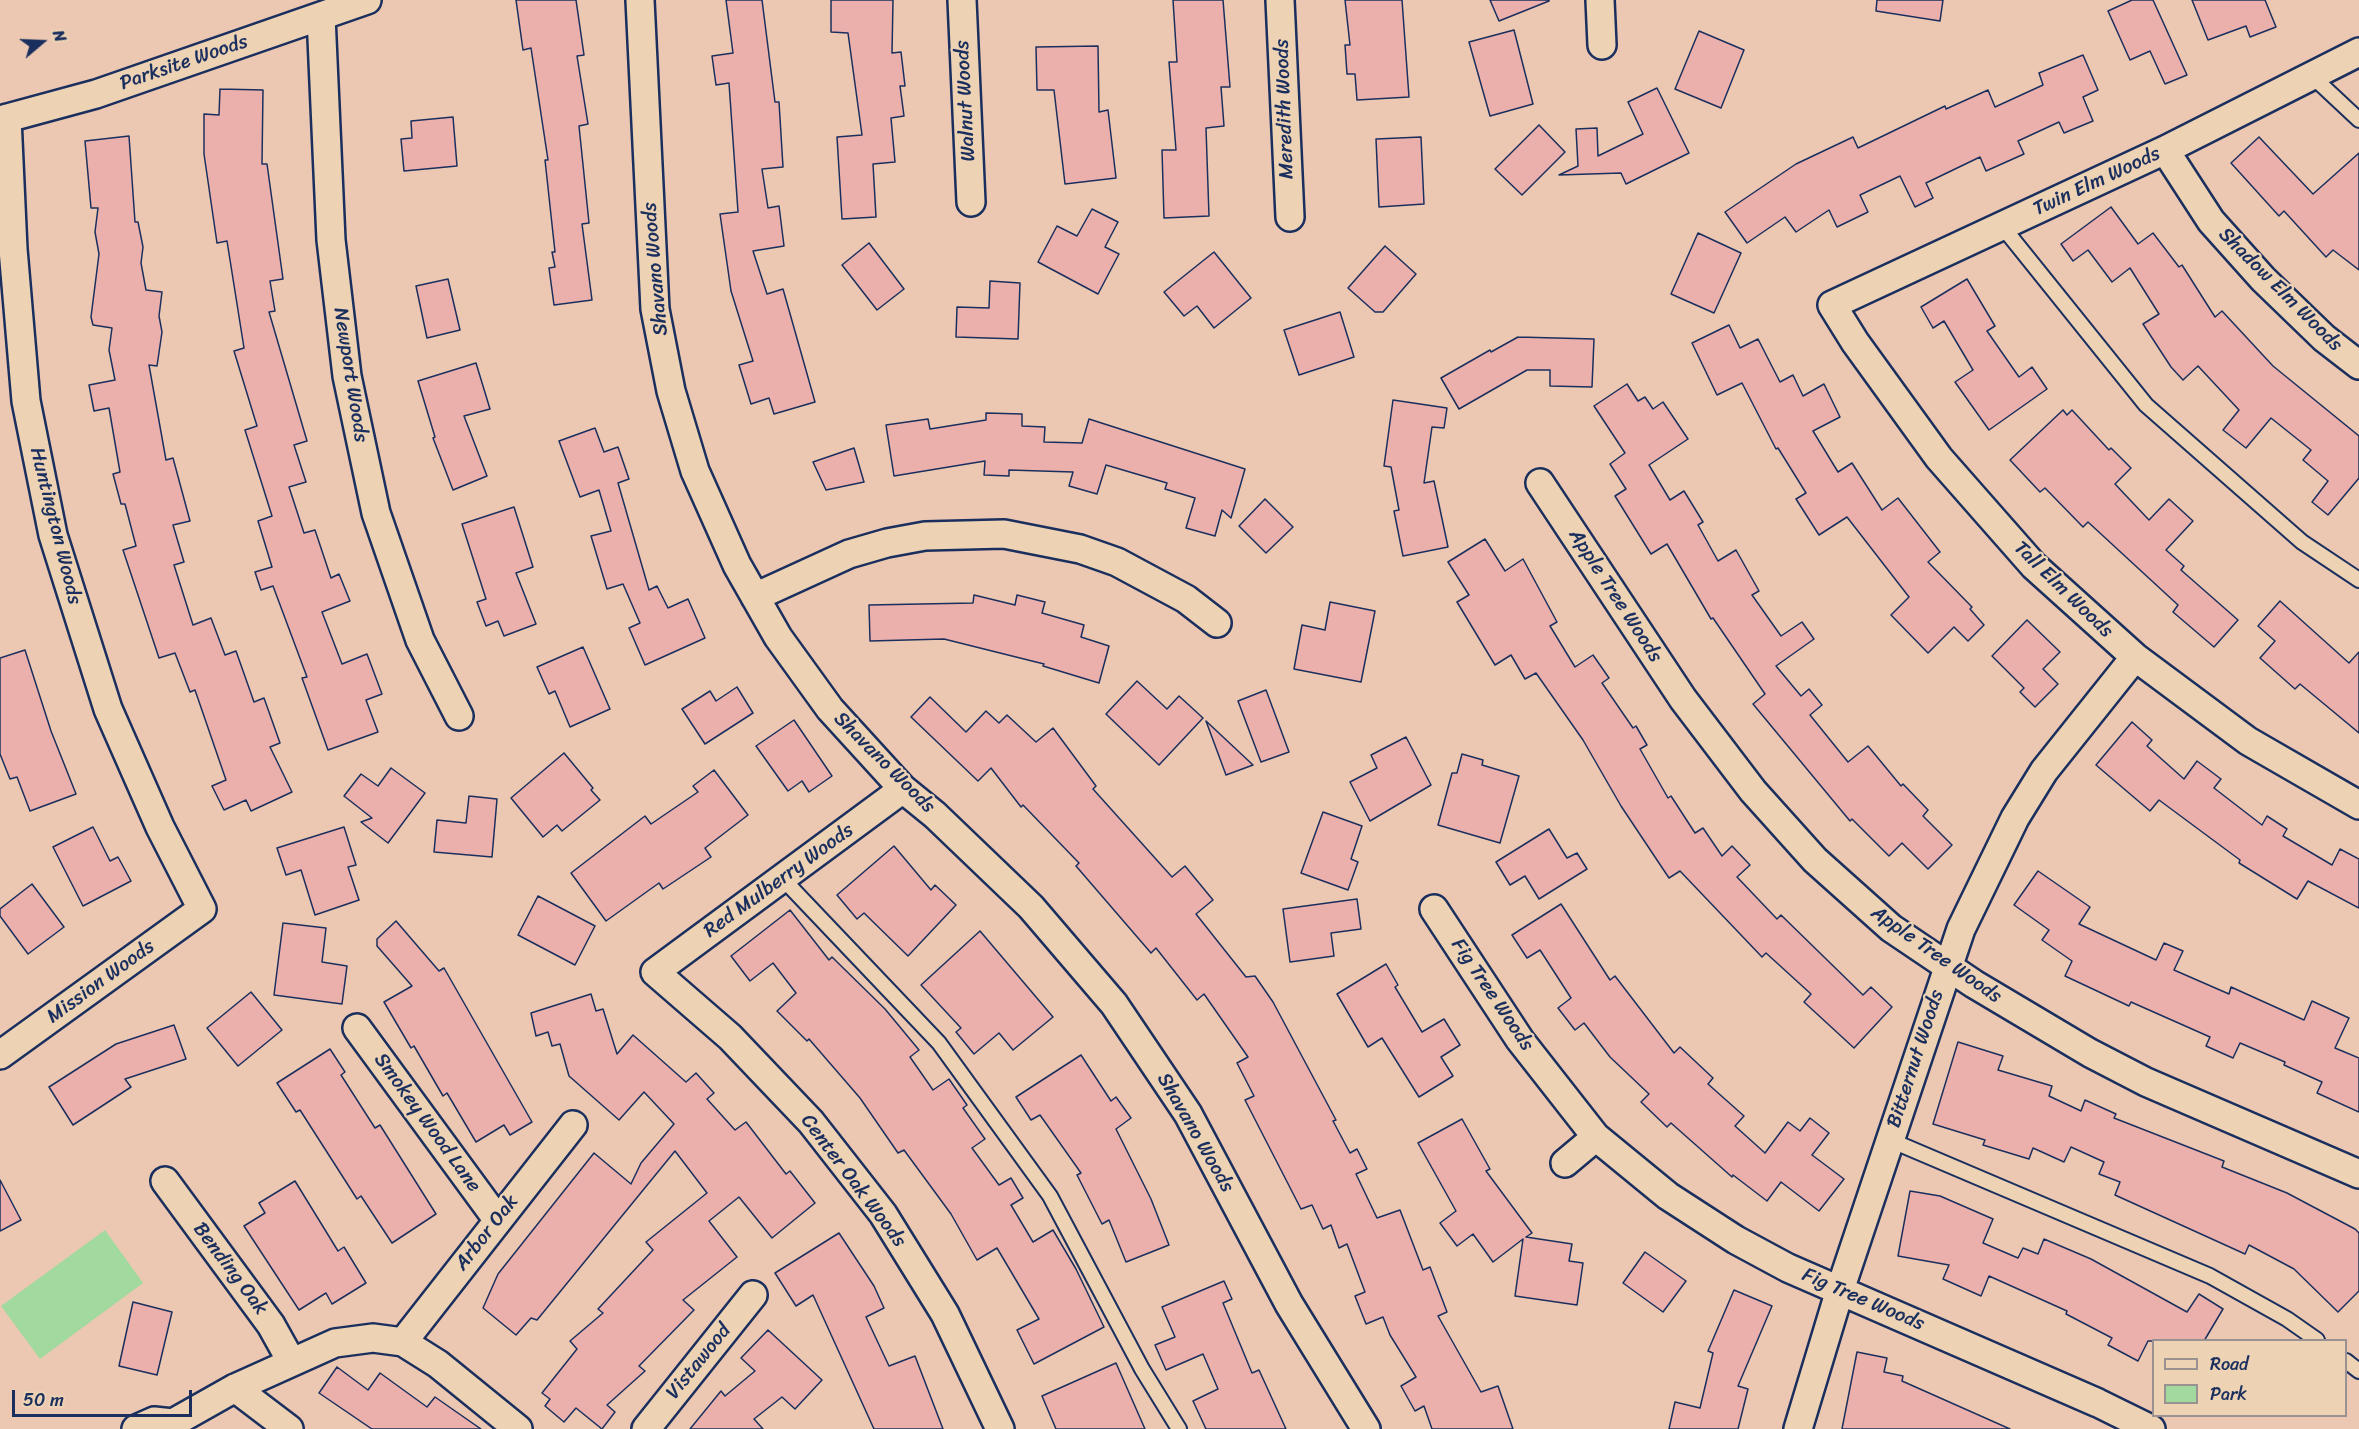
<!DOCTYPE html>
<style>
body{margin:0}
#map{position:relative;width:2359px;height:1429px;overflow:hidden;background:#ecc8b2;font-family:Sriracha,sans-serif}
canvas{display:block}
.legend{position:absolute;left:2152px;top:1339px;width:195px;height:78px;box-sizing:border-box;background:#edd3b4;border:2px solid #999192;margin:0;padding:8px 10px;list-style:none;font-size:18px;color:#1b2f5e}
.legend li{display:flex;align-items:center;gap:12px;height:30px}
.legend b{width:30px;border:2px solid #999192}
.north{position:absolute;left:12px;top:12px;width:60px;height:60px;-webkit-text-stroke:4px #edd3b4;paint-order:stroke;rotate:71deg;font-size:16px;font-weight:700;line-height:24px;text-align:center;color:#1b2f5e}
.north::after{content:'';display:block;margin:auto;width:21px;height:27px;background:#1b2f5e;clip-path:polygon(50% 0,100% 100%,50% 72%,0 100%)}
.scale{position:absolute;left:12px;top:1390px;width:180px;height:27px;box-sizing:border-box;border:3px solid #1b2f5e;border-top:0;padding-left:8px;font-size:18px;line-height:21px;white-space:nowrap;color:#1b2f5e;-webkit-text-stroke:4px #edd3b4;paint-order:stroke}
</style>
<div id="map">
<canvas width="2359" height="1429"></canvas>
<ul class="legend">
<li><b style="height:8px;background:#edd3b4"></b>Road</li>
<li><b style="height:16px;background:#a1d99e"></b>Park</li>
</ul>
<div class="north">N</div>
<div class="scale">50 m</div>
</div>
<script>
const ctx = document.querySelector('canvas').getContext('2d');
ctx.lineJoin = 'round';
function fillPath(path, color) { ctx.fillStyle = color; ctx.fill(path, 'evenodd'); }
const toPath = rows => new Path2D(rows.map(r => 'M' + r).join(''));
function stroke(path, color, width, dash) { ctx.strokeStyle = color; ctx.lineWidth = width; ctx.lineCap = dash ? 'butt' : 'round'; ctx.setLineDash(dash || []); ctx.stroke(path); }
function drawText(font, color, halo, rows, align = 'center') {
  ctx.font = font + ' Sriracha,sans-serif'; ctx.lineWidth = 4.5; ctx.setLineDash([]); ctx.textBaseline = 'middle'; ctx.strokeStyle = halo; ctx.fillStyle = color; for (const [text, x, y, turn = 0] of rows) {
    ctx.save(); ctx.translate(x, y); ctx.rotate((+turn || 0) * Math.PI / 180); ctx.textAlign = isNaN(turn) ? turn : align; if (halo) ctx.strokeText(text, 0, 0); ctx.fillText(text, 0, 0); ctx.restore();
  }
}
fillPath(toPath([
 [105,1230,143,1283,40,1359,1,1306]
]), '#a1d99e');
const building = toPath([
 [516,0,576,0,584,55,577,56,588,124,579,126,589,223,582,224,592,300,554,305,549,268,555,267,552,252,555,252,545,160,548,160,531,48,523,50,516,0],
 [726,0,762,0,775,102,779,102,783,167,762,169,768,208,779,206,784,246,753,251,767,294,783,289,815,402,774,414,769,398,751,404,739,365,753,361,731,291,720,214,738,212,729,83,716,85,712,56,733,53,726,0],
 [831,0,893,0,892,53,901,52,905,86,900,86,904,116,891,118,895,162,873,164,876,217,842,219,837,137,862,135,848,33,831,32,831,0],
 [1173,0,1223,0,1230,87,1221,87,1224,126,1206,128,1209,216,1164,218,1162,150,1176,150,1169,62,1177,62,1173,0],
 [1345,0,1402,0,1409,97,1357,100,1355,74,1347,74,1345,45,1350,45,1345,0],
 [1490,0,1549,0,1549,1,1499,21,1490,0],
 [1877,0,1943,0,1940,21,1876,11,1877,0],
 [2132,0,2153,0,2187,75,2165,84,2150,51,2130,60,2108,11,2132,0],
 [2192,0,2265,0,2276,27,2250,37,2246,26,2208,40,2192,0],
 [1514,30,1533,104,1490,116,1469,42,1514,30],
 [1699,31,1744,50,1721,108,1675,89,1699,31],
 [1098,46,1099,112,1108,110,1116,178,1065,184,1054,90,1037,90,1036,47,1098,46],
 [2083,55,2098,90,2083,97,2093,121,2064,133,2059,122,2018,141,2024,154,1986,171,1980,157,1926,183,1933,198,1915,207,1900,176,1860,195,1868,212,1837,227,1829,210,1796,232,1785,217,1747,243,1725,212,1796,164,1853,137,1858,148,1945,106,1946,109,1988,90,1995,107,2043,85,2039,73,2083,55],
 [1657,88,1689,153,1626,184,1621,173,1559,175,1578,166,1576,129,1597,128,1598,156,1643,134,1628,102,1657,88],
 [220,89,263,90,262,164,267,164,283,279,270,281,275,311,269,312,307,441,294,445,306,482,289,487,304,533,315,530,331,578,339,574,350,601,322,612,342,664,367,654,382,694,366,700,378,732,328,750,302,678,307,677,273,586,261,590,255,572,272,567,258,521,272,516,245,430,257,426,234,351,244,348,227,241,217,243,204,154,204,114,219,115,220,89],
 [453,117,457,166,404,171,401,139,412,138,411,121,453,117],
 [1539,125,1565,152,1522,195,1495,169,1539,125],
 [129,136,135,222,138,222,143,247,141,263,146,290,162,292,159,316,162,332,157,366,149,365,166,460,173,458,190,521,173,525,184,562,174,565,193,625,211,618,225,655,236,651,254,702,264,698,280,743,270,747,292,792,251,811,246,800,224,810,212,786,226,780,195,690,190,692,175,653,159,658,123,550,136,546,125,504,121,504,113,474,120,472,109,408,94,411,89,385,115,380,109,350,112,328,93,325,91,317,99,254,95,232,98,208,91,208,85,141,129,136],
 [1421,137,1424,204,1379,207,1376,139,1421,137],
 [2259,137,2313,194,2359,153,2359,270,2333,250,2326,257,2284,211,2279,216,2231,163,2259,137],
 [2111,207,2138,244,2153,233,2179,267,2182,265,2215,317,2222,311,2273,366,2359,436,2359,478,2328,515,2312,502,2328,481,2303,460,2311,450,2271,418,2246,448,2223,430,2239,410,2198,366,2183,380,2171,367,2143,324,2159,314,2130,268,2112,282,2088,250,2073,261,2061,244,2111,207],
 [1092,209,1118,222,1105,247,1119,254,1098,294,1038,262,1057,226,1077,236,1092,209],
 [1698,233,1741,253,1714,313,1671,294,1698,233],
 [869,243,904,289,877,310,842,265,869,243],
 [1385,246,1416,274,1383,312,1375,312,1348,288,1385,246],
 [1214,252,1251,298,1214,328,1197,306,1184,316,1164,292,1214,252],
 [448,279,460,330,427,338,416,286,448,279],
 [1967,279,1995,326,1987,331,2019,377,2032,367,2047,389,1989,430,1955,382,1973,370,1944,321,1933,328,1921,307,1967,279],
 [990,281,1020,283,1018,339,956,337,957,307,989,308,990,281],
 [1340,312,1354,357,1299,375,1284,330,1340,312],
 [1729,325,1740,348,1758,339,1780,382,1793,375,1803,396,1824,384,1840,417,1813,431,1838,472,1852,463,1882,510,1898,498,1940,552,1928,562,1972,607,1970,609,1984,625,1968,641,1954,627,1928,653,1891,615,1909,597,1847,517,1819,535,1796,499,1806,493,1778,448,1776,449,1742,383,1717,395,1692,343,1729,325],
 [1518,337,1594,339,1592,387,1550,386,1550,370,1527,370,1459,409,1441,378,1490,350,1491,352,1518,337],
 [476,363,490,409,464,416,487,476,453,490,433,438,435,437,418,381,476,363],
 [1627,384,1638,401,1645,397,1653,409,1663,402,1688,439,1649,465,1670,500,1684,491,1703,522,1698,525,1718,561,1736,550,1759,591,1752,595,1781,636,1802,622,1814,639,1776,666,1801,696,1809,689,1822,705,1810,715,1848,762,1868,746,1901,786,1903,784,1928,810,1923,816,1952,845,1928,869,1902,843,1889,856,1852,819,1850,821,1753,704,1765,694,1713,618,1711,619,1667,544,1651,554,1615,496,1626,489,1610,464,1625,453,1594,406,1627,384],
 [1393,400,1447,408,1444,428,1432,427,1424,483,1434,481,1448,547,1403,556,1394,511,1399,510,1391,467,1384,466,1393,400],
 [2063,410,2067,415,2072,410,2109,450,2111,448,2131,468,2115,484,2149,520,2169,499,2193,521,2166,550,2184,566,2181,570,2238,620,2214,647,2173,612,2178,605,2088,522,2083,527,2045,488,2040,492,2010,460,2063,410],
 [986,413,1022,414,1022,426,1045,427,1044,442,1082,443,1089,419,1245,469,1231,518,1222,510,1215,536,1186,528,1195,498,1165,489,1167,483,1106,465,1097,494,1069,486,1073,472,1009,470,1009,476,984,475,985,461,894,476,886,425,928,419,930,429,986,420,986,413],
 [595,428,604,452,618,447,629,479,618,483,649,590,657,586,668,608,688,599,705,638,645,665,629,628,640,623,623,584,607,589,591,536,611,531,599,490,580,497,559,441,595,428],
 [854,448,864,482,826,490,813,462,854,448],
 [1265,499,1293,527,1266,553,1239,526,1265,499],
 [514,507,533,567,516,573,536,624,504,636,498,621,486,626,477,602,486,599,462,524,514,507],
 [1485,539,1505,571,1523,559,1557,622,1550,626,1575,667,1593,655,1609,678,1602,683,1633,728,1636,726,1647,745,1640,749,1668,798,1671,796,1695,833,1703,828,1722,856,1732,846,1750,865,1737,877,1777,919,1781,915,1863,995,1871,987,1892,1007,1854,1048,1804,1002,1811,994,1766,953,1762,957,1680,871,1669,878,1621,806,1583,740,1536,673,1525,679,1511,655,1495,665,1457,602,1469,595,1448,562,1485,539],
 [974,595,1015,605,1017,595,1045,602,1042,613,1084,625,1081,637,1109,646,1099,683,1043,666,1044,664,944,639,870,641,869,605,973,603,974,595],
 [2280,601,2349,663,2359,652,2359,733,2300,684,2295,689,2260,658,2275,641,2258,626,2280,601],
 [1330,602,1375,611,1361,682,1294,669,1302,625,1325,630,1330,602],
 [2027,620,2060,652,2043,669,2058,684,2035,707,2020,692,2024,688,1992,656,2027,620],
 [583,647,610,709,570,727,555,691,549,694,537,667,583,647],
 [25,650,51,731,76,794,30,811,17,777,10,779,0,754,0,658,25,650],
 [1137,681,1167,709,1179,696,1203,718,1159,765,1106,714,1137,681],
 [737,687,753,713,705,744,682,709,710,691,716,701,737,687],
 [1266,690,1289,752,1261,762,1238,701,1266,690],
 [930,697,966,732,986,711,999,723,1007,715,1036,742,1053,728,1096,786,1093,789,1172,877,1185,866,1213,900,1196,914,1246,977,1255,976,1273,1002,1336,1120,1333,1121,1350,1153,1357,1149,1367,1169,1356,1174,1377,1218,1400,1210,1423,1270,1430,1267,1447,1312,1438,1316,1481,1392,1498,1386,1513,1429,1432,1429,1424,1406,1415,1411,1401,1386,1416,1377,1390,1335,1383,1317,1366,1324,1355,1296,1365,1292,1347,1244,1339,1248,1331,1225,1323,1229,1312,1205,1301,1209,1245,1100,1254,1096,1237,1063,1248,1057,1204,994,1197,1000,1156,948,1151,953,1076,866,1079,863,1023,805,1021,807,991,768,978,781,911,717,930,697],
 [794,720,832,776,809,792,802,781,788,791,756,746,794,720],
 [1206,721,1253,765,1226,775,1206,721],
 [2132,722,2152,740,2147,746,2184,779,2197,761,2221,779,2214,788,2262,825,2267,816,2287,829,2283,836,2332,865,2340,849,2359,859,2359,908,2308,881,2297,899,2239,863,2240,860,2159,800,2150,811,2096,765,2132,722],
 [1406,737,1431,785,1370,821,1350,782,1377,768,1371,755,1406,737],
 [564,753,593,788,591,790,600,800,562,831,557,825,543,837,511,798,564,753],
 [1462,754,1483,760,1482,765,1519,776,1500,843,1438,825,1452,773,1457,773,1462,754],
 [391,768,425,793,388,843,361,822,372,818,344,796,361,774,378,786,391,768],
 [714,770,748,815,705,848,711,857,663,889,659,883,606,921,571,873,645,816,651,824,698,792,693,786,714,770],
 [469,796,497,799,492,857,434,852,437,820,466,823,469,796],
 [1323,812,1362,826,1351,859,1358,862,1348,890,1301,873,1323,812],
 [93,827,110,861,118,857,131,881,83,906,53,847,93,827],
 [344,827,356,865,348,867,359,900,315,915,301,870,286,875,277,848,344,827],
 [1549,829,1567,858,1577,853,1587,869,1539,899,1525,876,1510,885,1496,862,1549,829],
 [894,846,931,890,935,885,956,905,908,956,864,913,857,919,837,895,894,846],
 [2038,871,2090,907,2079,924,2156,960,2164,943,2183,951,2174,970,2229,994,2231,987,2304,1020,2312,1001,2349,1018,2335,1048,2359,1058,2359,1112,2317,1093,2322,1082,2284,1065,2285,1062,2240,1043,2233,1058,2206,1046,2210,1037,2131,1002,2129,1006,2065,976,2072,961,2042,940,2049,930,2014,905,2038,871],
 [32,884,64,927,28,954,0,916,0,909,32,884],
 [538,896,595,926,575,965,518,935,538,896],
 [1357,899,1361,929,1331,933,1334,956,1290,962,1283,909,1357,899],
 [1561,904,1610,980,1615,976,1674,1053,1680,1047,1713,1078,1708,1084,1744,1116,1735,1126,1765,1153,1788,1122,1800,1131,1810,1118,1829,1133,1812,1155,1844,1179,1819,1211,1781,1182,1767,1201,1733,1175,1732,1177,1671,1123,1667,1127,1641,1102,1649,1094,1610,1057,1584,1023,1575,1030,1558,1008,1571,998,1540,950,1527,958,1512,935,1561,904],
 [790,910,829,960,832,957,885,1009,919,1050,910,1057,933,1090,949,1079,967,1105,963,1108,985,1139,972,1148,999,1185,1011,1178,1023,1198,1011,1205,1033,1242,1053,1230,1076,1269,1104,1327,1034,1364,1017,1330,1039,1319,997,1248,977,1260,951,1214,904,1150,898,1153,860,1098,809,1039,807,1041,777,1011,796,993,773,963,750,981,731,956,790,910],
 [396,921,439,971,444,968,532,1122,510,1135,504,1125,476,1142,447,1093,443,1096,414,1046,411,1048,384,1002,412,986,377,946,377,939,396,921],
 [283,923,326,928,322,962,347,966,342,1004,274,995,283,923],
 [980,931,1053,1017,1013,1050,999,1033,974,1054,956,1032,961,1028,921,985,980,931],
 [1386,964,1398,985,1395,987,1422,1032,1444,1019,1460,1045,1441,1057,1453,1076,1419,1097,1382,1038,1368,1047,1337,994,1386,964],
 [251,992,282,1030,238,1066,207,1028,251,992],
 [591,994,596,1011,603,1009,617,1054,633,1035,686,1082,696,1073,714,1093,707,1099,735,1130,746,1122,786,1174,790,1171,815,1203,772,1238,739,1197,709,1221,737,1257,683,1300,694,1310,639,1366,645,1371,607,1405,615,1412,602,1429,576,1408,564,1422,545,1406,550,1399,542,1393,577,1349,570,1341,603,1313,598,1309,653,1250,646,1242,707,1193,675,1151,537,1320,531,1318,516,1335,483,1308,498,1274,594,1153,631,1184,641,1163,674,1124,644,1092,619,1120,569,1076,560,1044,552,1046,548,1032,536,1036,531,1013,591,994],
 [174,1025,186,1059,125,1079,131,1087,73,1125,49,1087,116,1044,174,1025],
 [1958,1042,2003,1056,1998,1070,2052,1086,2049,1096,2081,1111,2085,1100,2116,1114,2114,1118,2224,1161,2222,1167,2287,1193,2355,1229,2359,1233,2359,1291,2338,1312,2294,1269,2249,1245,2245,1254,2115,1195,2120,1182,2099,1174,2104,1162,2071,1147,2064,1162,2033,1148,2029,1159,1983,1145,1985,1140,1933,1124,1958,1042],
 [330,1049,345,1072,341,1075,375,1128,380,1125,436,1214,392,1243,361,1196,357,1199,300,1110,296,1112,277,1083,330,1049],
 [1081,1055,1111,1101,1116,1097,1131,1118,1116,1129,1151,1199,1169,1245,1126,1262,1109,1220,1102,1224,1077,1175,1081,1173,1040,1115,1031,1120,1016,1097,1081,1055],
 [1462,1119,1490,1169,1486,1171,1532,1233,1526,1237,1572,1244,1569,1261,1583,1263,1577,1305,1515,1296,1523,1239,1493,1262,1473,1234,1457,1246,1440,1223,1456,1211,1418,1143,1462,1119],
 [0,1180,21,1220,0,1231,0,1180],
 [295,1181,338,1251,344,1247,366,1283,332,1304,326,1293,299,1310,244,1226,265,1213,259,1203,295,1181],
 [1910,1191,1940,1196,1993,1219,1983,1243,2018,1258,2023,1248,2038,1254,2044,1239,2091,1259,2187,1312,2199,1294,2223,1309,2204,1341,2148,1341,2138,1361,2108,1345,2112,1338,2066,1314,2067,1311,1989,1276,1981,1296,1943,1279,1949,1265,1898,1256,1910,1191],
 [839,1233,874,1286,884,1308,866,1317,889,1366,915,1356,943,1429,874,1429,813,1295,796,1306,775,1273,839,1233],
 [1645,1252,1686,1281,1663,1312,1623,1283,1645,1252],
 [1224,1281,1232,1299,1223,1303,1252,1373,1259,1370,1286,1429,1206,1429,1193,1401,1218,1389,1203,1354,1166,1370,1155,1345,1175,1337,1162,1307,1224,1281],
 [1734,1290,1772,1306,1738,1386,1748,1389,1738,1429,1669,1429,1675,1402,1700,1408,1713,1353,1708,1351,1734,1290],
 [133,1302,172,1312,157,1375,119,1366,133,1302],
 [768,1330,822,1380,795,1409,782,1397,754,1419,763,1429,690,1429,721,1391,725,1396,755,1371,741,1358,768,1330],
 [1857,1352,1887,1358,1884,1372,1903,1376,1902,1381,2010,1429,1842,1429,1857,1352],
 [1116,1363,1145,1429,1056,1429,1042,1396,1116,1363],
 [337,1367,368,1390,380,1373,427,1407,435,1397,481,1429,372,1429,319,1393,337,1367]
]);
fillPath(building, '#ebb0ac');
stroke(building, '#1b2f5e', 1.5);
const lane = toPath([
 [2312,76,2359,120],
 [2002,226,2146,405,2302,542,2359,580],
 [782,878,939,1043,1050,1196,1142,1369,1179,1429],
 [1890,1140,2210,1276,2287,1319,2317,1340],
 [2346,1361,2359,1371]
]);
const street = toPath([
 [640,0,655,309,671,391,695,471,737,565,778,637,830,709,903,789,935,815,1031,907,1114,1004,1188,1114,1289,1304,1366,1429],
 [962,0,971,202],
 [1280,0,1290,217],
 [1600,0,1602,45],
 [321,16,331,240,347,376,376,513,420,640,459,716],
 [2359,52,2165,150,1832,305,1855,342,1939,458,2034,566,2135,657,2248,741,2359,805],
 [0,120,96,94,367,0],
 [2165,150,2211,221,2263,279,2324,338,2359,365],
 [1540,483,1683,699,1753,791,1815,860,1891,928,1974,984,2090,1053,2146,1082,2359,1174],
 [755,597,849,554,887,543,925,536,1004,534,1080,549,1117,562,1186,599,1217,623],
 [903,789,655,972,730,1037,811,1122,883,1214,945,1314,1000,1429],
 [1434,909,1520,1040,1596,1137,1668,1196,1736,1240,1788,1268,2098,1403,2151,1429],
 [357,1028,497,1219],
 [0,1055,202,909,160,827,108,709,53,535,26,401,13,249,7,118],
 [1565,1163,1596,1137],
 [165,1181,271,1325,291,1361],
 [403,1342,573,1125],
 [235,1388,289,1429],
 [136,1429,154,1421,173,1423,235,1388,335,1343,373,1338,403,1342,438,1364,518,1429],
 [646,1429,753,1295],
 [1798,1429,1840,1290,1961,929,2015,818,2044,771,2135,657]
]);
stroke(lane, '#1b2f5e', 18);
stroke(street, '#1b2f5e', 32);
stroke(lane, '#edd3b4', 14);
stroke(street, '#edd3b4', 27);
drawText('20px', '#1b2f5e', '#edd3b4', [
 ["Parksite Woods",184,63,-19],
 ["Walnut Woods",966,101,-93],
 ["Meredith Woods",1285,109,-92],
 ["Twin Elm Woods",2097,182,-25],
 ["Shavano Woods",656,269,-95],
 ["Shadow Elm Woods",2280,290,45],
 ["Newport Woods",350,375,81],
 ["Huntington Woods",55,526,76],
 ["Tall Elm Woods",2063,590,44],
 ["Apple Tree Woods",1615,596,57],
 ["Shavano Woods",884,763,45],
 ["Red Mulberry Woods",779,881,-36],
 ["Apple Tree Woods",1936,955,35],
 ["Mission Woods",101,982,-36],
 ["Fig Tree Woods",1492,995,56],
 ["Bitternut Woods",1916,1059,-72],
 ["Smokey Wood Lane",427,1123,54],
 ["Shavano Woods",1195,1133,60],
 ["Center Oak Woods",853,1181,53],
 ["Arbor Oak",487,1233,-52],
 ["Bending Oak",230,1269,53],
 ["Fig Tree Woods",1863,1300,23],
 ["Vistawood",699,1362,-51]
]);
</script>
